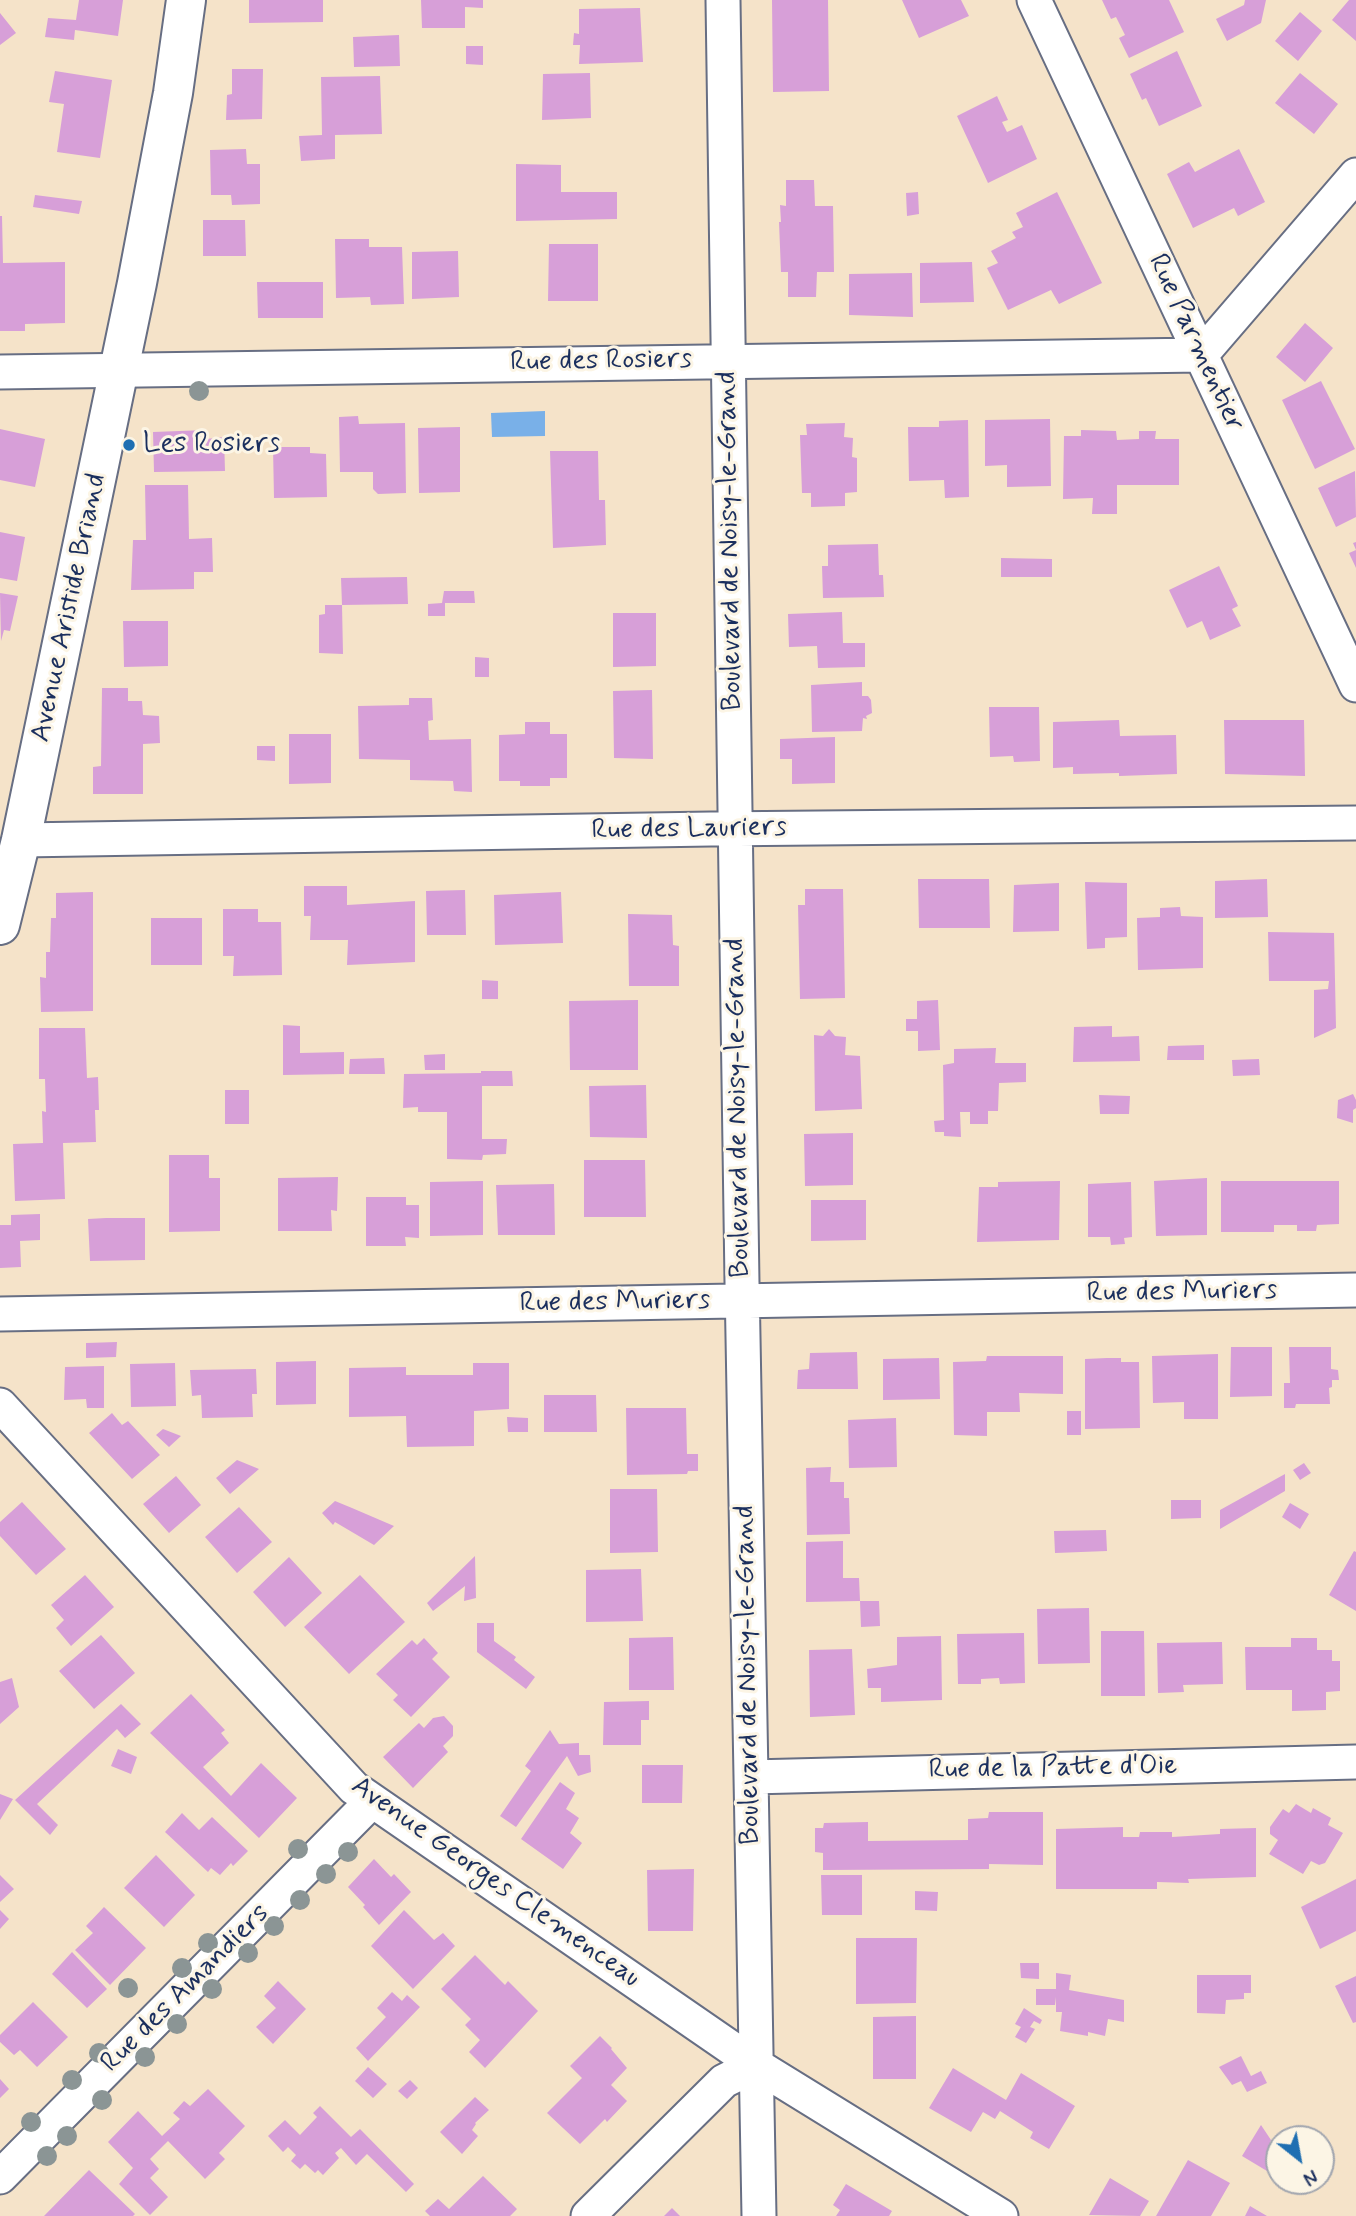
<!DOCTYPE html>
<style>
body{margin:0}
#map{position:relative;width:1356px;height:2216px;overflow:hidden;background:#f5e3c9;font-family:Mynerve,sans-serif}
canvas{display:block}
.north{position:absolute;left:1265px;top:2125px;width:70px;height:70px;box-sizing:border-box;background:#fcf5e5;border:2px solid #a2a6af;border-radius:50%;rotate:149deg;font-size:19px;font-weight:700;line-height:28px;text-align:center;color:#1b2f5e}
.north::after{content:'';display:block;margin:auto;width:24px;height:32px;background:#1f6fb2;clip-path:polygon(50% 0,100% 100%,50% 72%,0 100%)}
</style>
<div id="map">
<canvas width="1356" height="2216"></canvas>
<div class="north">N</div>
</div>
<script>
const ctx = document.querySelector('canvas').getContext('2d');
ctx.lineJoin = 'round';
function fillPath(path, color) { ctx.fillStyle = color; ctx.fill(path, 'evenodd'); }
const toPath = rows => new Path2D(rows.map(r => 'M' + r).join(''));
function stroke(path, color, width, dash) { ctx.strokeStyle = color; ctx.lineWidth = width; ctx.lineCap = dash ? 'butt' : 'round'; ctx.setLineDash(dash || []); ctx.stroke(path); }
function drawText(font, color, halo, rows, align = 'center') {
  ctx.font = font + ' Mynerve,sans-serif'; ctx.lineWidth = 6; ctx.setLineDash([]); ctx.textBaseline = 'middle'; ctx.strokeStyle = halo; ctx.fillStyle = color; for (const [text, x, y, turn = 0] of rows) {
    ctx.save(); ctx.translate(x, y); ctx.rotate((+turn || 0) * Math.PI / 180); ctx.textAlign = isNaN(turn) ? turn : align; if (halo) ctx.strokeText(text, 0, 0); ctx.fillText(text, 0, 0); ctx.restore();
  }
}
fillPath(toPath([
 [545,411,545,436,492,437,491,413]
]), '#79b0e8');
fillPath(toPath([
 [79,0,123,0,118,36,75,30,74,40,45,37,48,18,76,20],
 [249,0,323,0,323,22,249,23],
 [421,0,483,0,483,8,465,7,465,28,422,28],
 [772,0,828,0,829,91,773,92],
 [902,0,961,0,969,16,919,38],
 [1102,0,1169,0,1184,32,1129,58,1119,38,1125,35,1116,17,1111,19],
 [1245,0,1266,0,1261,23,1227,41,1216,19,1244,5],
 [1349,0,1356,0,1356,41,1332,20],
 [640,8,643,62,579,64,580,45,573,45,574,33,579,34,579,9],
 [1300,12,1322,31,1298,61,1275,41],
 [0,13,16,33,0,45],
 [399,35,400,66,354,67,353,37],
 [466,46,483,46,483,65,466,64],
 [1177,51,1202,106,1159,126,1146,98,1142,100,1130,74],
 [232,69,263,69,262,119,226,120,227,95,232,94],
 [55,71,112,80,100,158,57,152,64,104,49,102],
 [590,73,591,118,542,120,543,74],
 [1300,73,1338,104,1314,134,1275,103],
 [380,76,382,134,335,135,335,159,301,161,299,136,322,135,321,77],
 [997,96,1008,120,1002,122,1007,132,1022,125,1037,159,988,183,957,116],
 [246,149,247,164,260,164,260,204,232,205,231,195,211,195,210,150],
 [1239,149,1265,202,1238,216,1234,208,1193,228,1167,174,1189,162,1195,172],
 [516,164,561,165,561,192,617,192,617,219,516,221],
 [786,180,814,180,815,206,833,206,834,272,817,272,816,297,788,297,788,272,781,272,779,222,781,222,780,205,786,206],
 [918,192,919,214,907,216,906,193],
 [1057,192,1102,283,1059,304,1051,290,1008,310,987,268,998,263,991,251,1016,238,1012,232,1023,227,1016,213],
 [35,195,82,201,79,214,33,207],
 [0,216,2,216,3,263,65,262,65,323,25,324,25,331,0,331],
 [203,220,245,220,246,256,203,256],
 [335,239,369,239,369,247,402,247,404,304,371,305,370,297,336,298],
 [549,244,598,244,598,301,548,301],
 [458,251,459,297,412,299,412,252],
 [972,262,974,302,920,303,920,263],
 [912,273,913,317,849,315,849,274],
 [257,282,323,282,323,318,258,318],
 [1305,323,1333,348,1305,382,1276,357],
 [1321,381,1355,449,1315,469,1282,400],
 [358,416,359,424,405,423,406,493,378,494,373,489,373,472,340,472,339,417],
 [1050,419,1051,486,1007,487,1007,465,985,466,985,420],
 [968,420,969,497,945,498,944,480,909,481,908,427,939,427,939,421],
 [845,423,844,437,853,438,852,457,857,458,857,492,845,493,845,506,811,507,811,493,802,493,800,435,807,435,806,424],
 [460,427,460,492,419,493,418,428],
 [0,429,45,439,35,487,0,480],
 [206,430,206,439,224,437,225,471,154,472,153,432],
 [1081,430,1116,431,1117,440,1139,439,1139,431,1156,431,1155,439,1179,439,1179,485,1117,485,1117,514,1092,514,1093,498,1063,499,1064,436,1081,436],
 [273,447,310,447,310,453,326,454,327,497,274,498],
 [550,451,598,451,599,500,605,500,606,545,553,548],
 [1355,471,1356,517,1336,527,1318,488],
 [145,485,188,485,189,539,212,538,213,572,194,572,194,589,131,590,133,540,146,540],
 [0,532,25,537,17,581,0,578],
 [1356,542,1356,568,1349,553,1356,550,1353,543],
 [878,544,879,575,883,575,884,597,823,598,822,566,828,566,828,545],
 [1001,558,1052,559,1052,577,1001,577],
 [1219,566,1238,606,1232,609,1241,626,1210,640,1202,621,1187,628,1169,590],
 [407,577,408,604,342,605,343,654,319,653,319,615,325,614,325,605,342,605,341,578],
 [444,591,474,591,475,603,445,603,445,616,428,616,428,604,442,603],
 [0,593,18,596,10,631,4,630,1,641],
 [842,612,843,643,865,643,865,667,818,668,817,646,789,647,788,614],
 [613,613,656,613,656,666,613,667],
 [123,621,168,621,168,666,124,667],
 [475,657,489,658,489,677,475,677],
 [862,682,862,696,868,696,871,700,872,713,866,716,867,719,863,718,862,731,812,732,811,685],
 [102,688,128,688,128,701,142,701,143,715,159,716,160,743,143,744,143,794,93,794,93,767,101,766],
 [652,690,653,759,614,758,613,691],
 [409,698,432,698,433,720,428,721,429,740,471,739,472,792,454,791,453,781,410,780,410,760,359,759,358,706,409,705],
 [989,707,1039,707,1040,761,1014,762,1013,756,990,757],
 [1119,720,1120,736,1176,735,1177,774,1119,776,1119,773,1073,774,1073,767,1053,768,1053,722],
 [1224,720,1304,720,1305,776,1225,774],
 [525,722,550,722,550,734,567,734,567,778,550,778,550,786,520,786,520,781,499,781,499,735,525,734],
 [289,734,331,734,331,783,289,784],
 [835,737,835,783,792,784,792,759,780,759,780,739],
 [257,746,275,746,275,761,257,760],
 [918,879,989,879,990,928,919,928],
 [1267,879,1268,917,1215,918,1215,881],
 [1085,882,1127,883,1127,937,1105,938,1105,948,1087,949],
 [1059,883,1059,931,1013,932,1014,885],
 [304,886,347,886,347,905,415,901,415,962,347,965,348,940,310,940,311,916,304,916],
 [805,889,843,889,845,998,800,999,798,905,805,905],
 [465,890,466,935,427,935,426,891],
 [93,892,93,1011,41,1012,40,977,46,978,46,952,50,952,51,918,56,918,56,893],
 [561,892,563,943,495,945,494,895],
 [1180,907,1181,916,1203,917,1203,968,1138,970,1137,918,1160,917,1160,908],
 [223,909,258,909,258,922,281,922,282,975,233,976,234,956,223,956],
 [628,914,672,915,673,945,679,946,679,986,629,986],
 [151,918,202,918,202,965,151,965],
 [1268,932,1334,933,1336,1028,1314,1038,1314,990,1328,989,1329,981,1269,981],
 [482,980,498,981,498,999,482,999],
 [638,1000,638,1070,570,1070,569,1001],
 [938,1000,940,1050,918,1051,918,1031,906,1031,906,1019,917,1019,917,1001],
 [283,1025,300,1026,300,1053,344,1052,344,1074,283,1075],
 [1112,1026,1112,1037,1139,1036,1140,1061,1073,1062,1074,1027],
 [39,1028,85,1028,87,1078,98,1077,99,1110,95,1110,96,1142,63,1143,65,1199,15,1201,13,1144,43,1143,42,1111,46,1112,45,1079,39,1079],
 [829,1029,835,1036,846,1037,845,1055,860,1056,862,1109,815,1111,814,1035,823,1036],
 [1204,1045,1204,1060,1167,1060,1168,1046],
 [996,1048,995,1063,1026,1063,1026,1082,999,1083,998,1111,988,1111,988,1124,970,1124,970,1112,960,1112,961,1137,944,1136,944,1132,935,1132,934,1121,944,1120,943,1065,954,1063,954,1049],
 [445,1054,445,1070,425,1070,424,1055],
 [384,1058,385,1074,349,1074,350,1059],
 [1259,1059,1260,1075,1233,1076,1232,1060],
 [481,1071,512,1071,513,1086,482,1086,482,1139,507,1139,506,1154,483,1155,482,1160,447,1159,447,1112,418,1112,418,1107,403,1108,404,1074,481,1073],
 [646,1085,647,1138,590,1137,589,1086],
 [225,1090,249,1090,249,1124,225,1124],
 [1353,1094,1356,1100,1356,1108,1353,1110,1353,1123,1337,1118,1338,1100],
 [1099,1095,1130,1096,1129,1114,1100,1114],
 [853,1133,853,1185,805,1186,804,1134],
 [169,1155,209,1155,209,1178,220,1178,220,1231,169,1232],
 [584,1160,645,1160,646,1217,584,1217],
 [338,1177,337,1211,331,1210,332,1231,278,1231,278,1178],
 [1207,1178,1207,1235,1156,1236,1154,1181],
 [483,1181,483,1235,430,1236,430,1182],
 [1060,1181,1059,1240,977,1242,979,1187,998,1187,998,1182],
 [1221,1181,1339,1181,1339,1224,1317,1225,1316,1231,1297,1231,1297,1225,1274,1225,1274,1232,1221,1232],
 [1131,1182,1132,1237,1124,1238,1125,1244,1111,1245,1110,1237,1088,1237,1088,1184],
 [554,1184,555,1235,498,1235,496,1185],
 [366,1197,406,1197,406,1205,419,1205,419,1238,405,1237,406,1246,366,1246],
 [811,1200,866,1200,866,1240,811,1241],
 [40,1214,40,1240,20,1241,21,1267,0,1268,0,1225,11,1225,11,1215],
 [106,1218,145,1218,145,1260,90,1261,88,1219],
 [117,1342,116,1357,86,1358,86,1343],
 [1231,1347,1272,1347,1272,1396,1230,1397],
 [1289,1347,1331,1347,1331,1369,1338,1370,1339,1380,1332,1380,1332,1387,1329,1388,1330,1404,1296,1404,1295,1408,1284,1408,1284,1383,1290,1383],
 [857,1352,858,1389,797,1389,798,1370,809,1369,810,1353],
 [1218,1354,1218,1419,1184,1419,1184,1402,1153,1403,1152,1356],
 [987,1356,1063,1356,1063,1394,1019,1393,1020,1412,987,1412,987,1436,954,1435,953,1362,986,1361],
 [939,1358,940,1399,883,1400,883,1359],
 [1107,1358,1121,1358,1121,1362,1139,1362,1140,1428,1085,1429,1085,1359],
 [316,1361,316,1404,276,1405,276,1362],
 [175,1363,176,1406,131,1407,130,1364],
 [473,1363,509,1363,509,1409,474,1411,474,1446,407,1447,406,1416,349,1417,349,1368,406,1367,406,1375,473,1375],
 [104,1366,104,1408,87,1408,86,1399,64,1400,65,1367],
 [256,1369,257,1394,252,1394,253,1417,202,1418,201,1395,192,1396,190,1370],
 [544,1395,596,1395,597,1432,544,1432],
 [626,1408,686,1408,687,1454,698,1454,698,1471,688,1471,687,1474,627,1475],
 [1067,1411,1081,1411,1081,1435,1067,1435],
 [112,1413,122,1425,128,1421,160,1455,132,1479,89,1433],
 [507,1417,528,1418,528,1432,508,1432],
 [896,1418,897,1467,849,1468,848,1420],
 [163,1429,181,1436,169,1447,156,1435],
 [237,1460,259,1469,230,1494,216,1478],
 [1304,1463,1311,1473,1300,1480,1293,1470],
 [831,1467,830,1482,844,1482,844,1498,849,1498,850,1534,807,1535,806,1468],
 [1285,1474,1285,1491,1220,1529,1220,1510],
 [176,1476,201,1505,169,1533,143,1504],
 [610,1489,657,1489,658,1552,610,1553],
 [1171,1500,1201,1500,1201,1518,1171,1519],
 [335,1501,352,1508,394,1526,374,1545,335,1522,333,1525,322,1513],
 [22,1502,66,1549,36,1575,0,1536,0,1522],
 [1290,1503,1309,1514,1300,1529,1282,1517],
 [239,1507,272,1542,237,1573,205,1537],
 [1106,1530,1107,1551,1055,1553,1054,1531],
 [843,1541,843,1578,859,1578,860,1601,806,1602,806,1542],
 [1354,1551,1356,1552,1356,1611,1329,1595],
 [475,1556,476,1598,464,1601,465,1586,433,1611,427,1603],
 [289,1557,322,1593,285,1627,253,1592],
 [641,1569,643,1621,586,1622,586,1570],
 [85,1575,114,1607,71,1646,56,1628,64,1620,51,1605],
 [360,1575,405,1622,349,1674,304,1627],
 [860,1601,879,1601,880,1626,861,1627],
 [1089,1608,1090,1663,1038,1664,1037,1609],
 [477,1623,494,1623,494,1641,516,1657,514,1660,535,1677,526,1689,477,1652],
 [1101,1631,1144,1631,1145,1696,1101,1696],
 [1024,1633,1025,1683,1000,1684,999,1678,981,1679,981,1684,958,1684,957,1634],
 [101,1635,135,1673,94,1709,59,1671],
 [941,1636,942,1700,881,1702,881,1688,868,1688,867,1669,897,1665,897,1637],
 [673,1637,674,1690,629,1690,629,1638],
 [424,1638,438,1653,432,1659,450,1677,411,1717,393,1700,398,1695,376,1674,412,1640,417,1645],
 [1291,1638,1317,1638,1317,1650,1332,1650,1332,1661,1340,1661,1340,1691,1326,1692,1326,1710,1292,1711,1292,1690,1246,1690,1245,1647,1291,1647],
 [1222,1642,1223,1684,1183,1685,1184,1692,1158,1693,1157,1643],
 [852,1649,855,1715,810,1717,809,1650],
 [12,1678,19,1707,0,1724,0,1682],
 [191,1694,225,1730,221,1733,229,1743,203,1767,231,1796,261,1763,297,1798,259,1838,150,1733],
 [649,1701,649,1720,641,1720,641,1745,603,1745,604,1702],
 [121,1704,141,1724,125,1738,117,1729,37,1804,58,1825,50,1835,15,1800],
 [444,1716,453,1726,453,1736,443,1746,448,1752,413,1788,383,1757,419,1723,424,1728,433,1718],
 [550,1730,559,1744,579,1743,579,1755,590,1755,591,1772,578,1776,567,1756,516,1827,500,1816,531,1771,525,1766],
 [118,1749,137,1757,131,1774,111,1766],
 [642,1765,683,1765,682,1803,642,1803],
 [560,1782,575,1793,566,1809,579,1818,570,1833,582,1843,563,1869,521,1839],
 [0,1794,13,1799,0,1820],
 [1296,1804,1311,1813,1313,1808,1331,1818,1328,1825,1343,1833,1325,1863,1319,1865,1311,1861,1303,1874,1269,1854,1278,1840,1270,1834,1270,1827,1283,1809,1289,1813],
 [989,1812,1043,1812,1043,1865,989,1864,989,1869,823,1870,823,1853,815,1852,815,1828,823,1828,824,1823,868,1822,868,1841,968,1840,968,1819,988,1818],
 [182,1813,199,1830,212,1817,248,1851,233,1866,231,1863,220,1875,211,1868,208,1872,165,1832],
 [1123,1827,1123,1837,1139,1837,1140,1832,1172,1832,1172,1837,1220,1834,1220,1829,1256,1828,1256,1877,1188,1879,1189,1883,1157,1882,1157,1889,1056,1889,1056,1829],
 [156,1855,195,1895,164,1927,124,1888],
 [374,1859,391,1877,394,1874,411,1892,379,1925,363,1907,365,1905,348,1887],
 [694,1869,693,1931,648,1931,647,1870],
 [0,1875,14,1889,0,1902],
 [821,1875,862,1875,862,1915,822,1915],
 [1356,1879,1356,1931,1320,1949,1301,1907],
 [915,1891,938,1892,937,1911,915,1910],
 [104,1907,146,1948,110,1985,75,1950,93,1933,86,1926],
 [0,1910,9,1919,0,1929],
 [404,1910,434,1940,443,1933,455,1946,413,1989,371,1946],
 [856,1938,917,1938,916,2003,856,2004],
 [72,1952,107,1989,87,2008,52,1974],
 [475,1955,505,1985,508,1981,538,2011,485,2068,469,2052,480,2040,465,2025,471,2019,441,1989],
 [1020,1963,1039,1963,1039,1979,1021,1978],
 [1056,1973,1071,1975,1069,1990,1124,2000,1124,2022,1108,2019,1105,2036,1088,2032,1088,2036,1060,2031,1062,2012,1056,2012,1056,1997,1055,2005,1036,2005,1036,1989,1056,1989],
 [1197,1975,1251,1975,1251,1993,1244,1993,1244,1999,1226,2000,1225,2014,1197,2013],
 [1356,1976,1356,2022,1353,2023,1335,1986],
 [278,1981,306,2009,273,2044,256,2027,276,2008,264,1996],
 [392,1992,402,2001,407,1995,420,2007,368,2061,356,2048,386,2017,377,2008],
 [33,2002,68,2037,37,2067,20,2050,14,2055,0,2042,0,2035],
 [1024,2008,1042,2020,1040,2024,1034,2021,1030,2027,1035,2029,1026,2043,1015,2037,1021,2027,1015,2024],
 [916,2016,916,2079,873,2079,873,2017],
 [600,2036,612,2048,611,2049,627,2068,611,2085,627,2101,607,2122,605,2119,580,2144,547,2113,582,2078,570,2066],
 [1241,2056,1251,2076,1261,2071,1267,2083,1247,2092,1241,2081,1232,2085,1219,2067],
 [368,2067,387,2084,373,2098,355,2081],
 [953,2068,1006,2100,1021,2073,1075,2106,1049,2149,1030,2138,1033,2132,1000,2111,995,2119,983,2112,971,2132,929,2108],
 [0,2079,9,2089,0,2098],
 [410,2080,418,2088,407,2099,398,2091],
 [208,2089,245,2126,219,2153,225,2159,205,2179,168,2141,150,2159,159,2169,150,2178,168,2197,150,2215,119,2184,133,2168,108,2142,138,2111,162,2136,180,2119,173,2113,184,2101,190,2106],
 [475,2097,489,2110,475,2123,476,2124,472,2130,478,2136,462,2154,440,2132],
 [320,2106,351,2137,360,2129,414,2184,406,2192,367,2154,356,2165,341,2148,335,2153,339,2158,323,2175,318,2170,315,2173,305,2164,300,2169,291,2161,296,2155,288,2147,283,2152,268,2136,285,2120,300,2135,317,2117,313,2113],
 [1261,2125,1271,2140,1270,2143,1279,2155,1279,2164,1272,2174,1242,2156],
 [1188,2160,1230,2183,1211,2216,1156,2216],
 [89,2170,135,2214,133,2216,44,2216],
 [483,2176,517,2209,510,2216,430,2216,425,2211,438,2199,449,2209],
 [1110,2178,1149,2201,1140,2216,1089,2215],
 [846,2184,892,2211,889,2216,836,2216,840,2210,833,2205],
 [1250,2206,1267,2216,1245,2216],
 [672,2208,680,2216,664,2216]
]), '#d79fd8');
const minor = toPath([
 [723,0,742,1282,759,2216],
 [1034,0,1356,685],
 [0,372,1201,355,1356,175],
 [21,840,711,829,1356,823],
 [0,1314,1356,1290],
 [0,1405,354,1788,756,2065,1001,2216],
 [751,1777,1356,1762],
 [0,2177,372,1801],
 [588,2216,724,2081,756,2065]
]);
const tertiary = toPath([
 [0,925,21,840,137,283,173,93,186,0]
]);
stroke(minor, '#676e83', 37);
stroke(tertiary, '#676e83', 42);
stroke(minor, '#fff', 33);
stroke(tertiary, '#fff', 38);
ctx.fillStyle = '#8b9595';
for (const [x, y] of [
 [199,391],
 [298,1849],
 [348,1852],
 [326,1874],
 [300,1900],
 [274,1926],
 [208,1943],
 [248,1953],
 [182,1968],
 [128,1988],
 [212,1989],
 [177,2024],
 [99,2053],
 [145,2057],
 [72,2080],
 [102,2100],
 [31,2122],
 [67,2136],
 [47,2156]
]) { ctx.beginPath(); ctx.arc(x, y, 10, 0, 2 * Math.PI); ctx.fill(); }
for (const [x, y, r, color] of [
 [129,445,7,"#1f6fb2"]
]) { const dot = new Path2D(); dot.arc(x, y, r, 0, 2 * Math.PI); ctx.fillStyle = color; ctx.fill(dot); stroke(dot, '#fcf5e5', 2.5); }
drawText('28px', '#1b2f5e', '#fcf5e5', [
 ["Rue Parmentier",1195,343,65],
 ["Rue des Rosiers",601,362,-1],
 ["Boulevard de Noisy-le-Grand",731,541,-91],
 ["Avenue Aristide Briand",70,608,-78],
 ["Rue des Lauriers",689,830,-1],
 ["Boulevard de Noisy-le-Grand",739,1108,-91],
 ["Rue des Muriers",1182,1293,-1],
 ["Rue des Muriers",615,1303,-1],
 ["Boulevard de Noisy-le-Grand",749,1675,-91],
 ["Rue de la Patte d'Oie",1053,1769,-1],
 ["Avenue Georges Clemenceau",495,1883,35],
 ["Rue des Amandiers",186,1989,-45]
]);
drawText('28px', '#1b2f5e', '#fcf5e5', [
 ["Les Rosiers",143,445]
], 'left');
</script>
